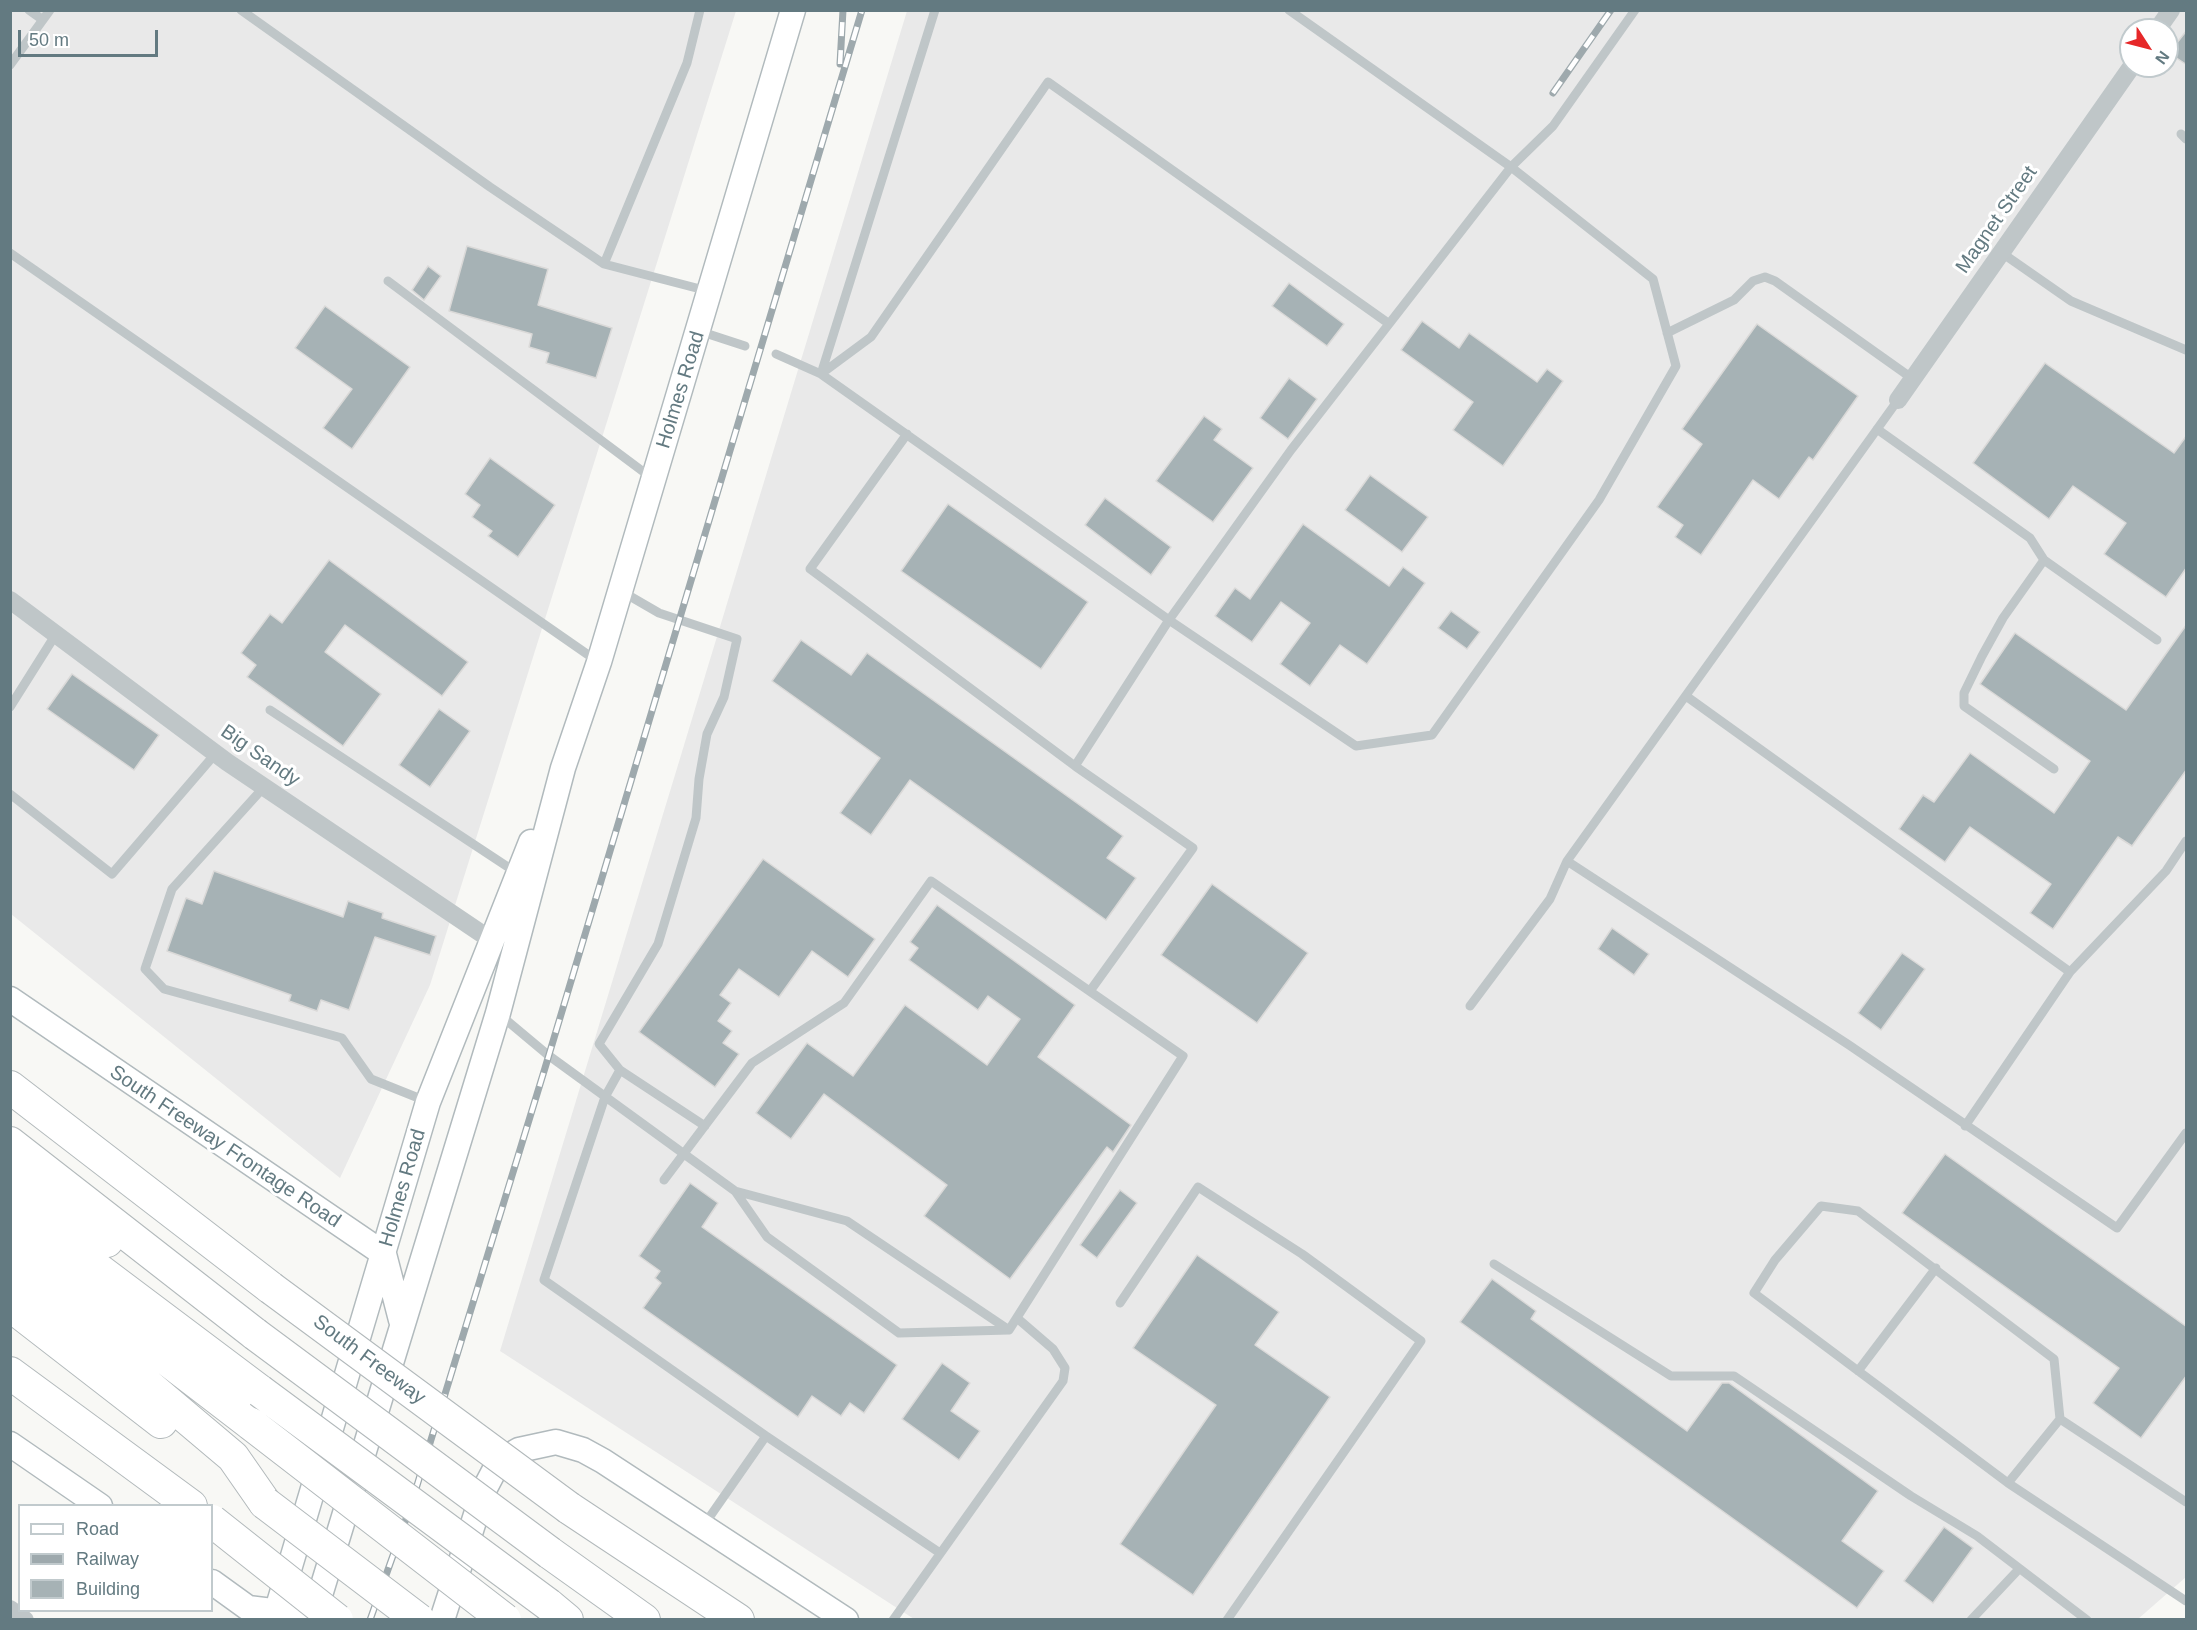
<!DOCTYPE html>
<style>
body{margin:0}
#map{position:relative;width:2197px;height:1630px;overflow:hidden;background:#f8f8f5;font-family:Helvetica,sans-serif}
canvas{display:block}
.frame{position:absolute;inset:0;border:12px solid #637a81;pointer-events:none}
.legend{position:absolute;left:18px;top:1504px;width:195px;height:108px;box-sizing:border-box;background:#fff;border:2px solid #c1cacd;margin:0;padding:8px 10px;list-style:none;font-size:18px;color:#637a81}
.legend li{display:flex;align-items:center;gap:12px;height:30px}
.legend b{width:30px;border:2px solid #c1cacd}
.north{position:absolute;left:2119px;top:18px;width:60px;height:60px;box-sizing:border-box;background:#fff;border:2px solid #c1cacd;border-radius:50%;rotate:126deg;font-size:16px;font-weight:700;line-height:24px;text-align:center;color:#637a81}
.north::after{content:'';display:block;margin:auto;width:21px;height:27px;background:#e62829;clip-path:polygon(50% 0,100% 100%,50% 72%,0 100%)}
.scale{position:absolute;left:18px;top:30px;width:140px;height:27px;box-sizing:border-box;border:3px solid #637a81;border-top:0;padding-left:8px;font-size:18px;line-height:21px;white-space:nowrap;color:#637a81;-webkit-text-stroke:4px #fff;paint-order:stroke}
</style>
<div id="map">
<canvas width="2197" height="1630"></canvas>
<div class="frame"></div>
<ul class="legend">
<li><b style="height:8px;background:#fff"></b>Road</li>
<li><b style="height:8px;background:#9ea9ad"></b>Railway</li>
<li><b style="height:16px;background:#a6b2b5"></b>Building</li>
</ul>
<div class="north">N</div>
<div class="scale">50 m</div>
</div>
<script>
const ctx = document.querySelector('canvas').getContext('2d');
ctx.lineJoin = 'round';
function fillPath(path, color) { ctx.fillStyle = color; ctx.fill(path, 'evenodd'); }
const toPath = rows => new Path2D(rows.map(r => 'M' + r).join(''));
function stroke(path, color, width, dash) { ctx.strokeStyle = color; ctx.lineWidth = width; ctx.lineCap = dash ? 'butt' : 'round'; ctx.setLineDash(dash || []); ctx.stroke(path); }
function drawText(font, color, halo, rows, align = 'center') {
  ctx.font = font + ' Helvetica,sans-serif'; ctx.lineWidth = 6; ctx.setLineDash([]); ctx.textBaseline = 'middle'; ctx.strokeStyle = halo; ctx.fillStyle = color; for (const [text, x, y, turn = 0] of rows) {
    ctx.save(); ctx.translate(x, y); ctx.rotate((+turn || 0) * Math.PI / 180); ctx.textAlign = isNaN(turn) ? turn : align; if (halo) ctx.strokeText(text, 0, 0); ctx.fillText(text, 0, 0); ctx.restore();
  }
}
fillPath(toPath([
 [10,11,736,11,430,985,340,1178,11,914],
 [907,11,2186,11,2186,1577,2138,1619,914,1619,500,1351],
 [2131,30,2167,30,2167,66,2131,66]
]), '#e9e9e9');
const building = toPath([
 [2187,30,2187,65,2169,53,2187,30],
 [467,246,548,269,538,305,612,328,596,378,546,363,549,353,529,347,532,334,449,311,467,246],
 [428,266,441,276,424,300,412,290,428,266],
 [1289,283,1344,324,1327,346,1272,306,1289,283],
 [325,306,410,367,352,449,323,428,352,389,295,348,325,306],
 [1422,321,1459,348,1469,333,1537,382,1547,369,1563,381,1503,466,1453,430,1473,402,1401,350,1422,321],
 [1757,324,1858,396,1813,460,1809,457,1779,499,1753,480,1701,555,1675,537,1683,525,1657,507,1702,444,1682,429,1757,324],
 [2045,363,2174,453,2187,435,2187,567,2166,597,2104,554,2126,523,2073,486,2049,519,1973,463,2045,363],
 [1289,378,1317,399,1288,439,1260,418,1289,378],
 [1204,416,1222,429,1214,440,1253,468,1213,522,1156,481,1204,416],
 [490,458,555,505,518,557,488,536,492,531,472,517,480,505,465,494,490,458],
 [1370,475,1428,517,1402,552,1345,510,1370,475],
 [1105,498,1171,547,1151,575,1085,525,1105,498],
 [948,504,1088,602,1041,669,901,571,948,504],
 [1303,524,1389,586,1403,567,1425,583,1367,664,1340,645,1310,686,1280,664,1310,623,1281,602,1252,642,1215,616,1235,588,1250,599,1303,524],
 [329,560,468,662,442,696,345,625,325,652,381,694,343,746,247,677,256,665,241,653,270,614,282,623,329,560],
 [1451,611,1480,632,1467,649,1438,628,1451,611],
 [2187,624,2187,769,2132,846,2118,837,2053,929,2030,913,2051,884,1970,827,1945,862,1899,829,1923,795,1934,802,1970,753,2054,813,2090,761,1980,684,2015,633,2126,710,2187,624],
 [801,640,851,675,867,653,1123,836,1107,858,1136,878,1106,920,910,780,871,835,840,813,880,758,772,681,801,640],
 [72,674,159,735,134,770,47,709,72,674],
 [439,709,470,731,430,787,399,765,439,709],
 [763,859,875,939,848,977,812,951,779,997,739,969,720,995,731,1003,718,1021,732,1031,723,1043,739,1054,715,1087,639,1032,763,859],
 [214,871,343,917,348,901,383,913,382,918,436,936,430,955,375,937,349,1010,321,1000,317,1011,289,1001,291,995,167,951,186,898,202,904,214,871],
 [1212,884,1308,953,1257,1023,1161,955,1212,884],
 [937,905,1075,1005,1038,1057,1131,1125,1113,1152,1107,1147,1010,1279,924,1216,947,1185,824,1094,791,1139,756,1113,807,1043,853,1076,905,1005,987,1065,1020,1019,988,996,978,1010,909,960,918,948,910,942,937,905],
 [1612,928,1649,954,1634,975,1598,949,1612,928],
 [1902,953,1925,969,1881,1030,1858,1013,1902,953],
 [1945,1154,2187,1327,2187,1375,2141,1438,2093,1403,2119,1368,1902,1213,1945,1154],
 [690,1183,718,1203,702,1227,897,1365,864,1413,850,1403,841,1416,812,1396,798,1417,643,1308,661,1283,655,1278,660,1271,639,1256,690,1183],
 [1120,1190,1137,1203,1097,1258,1080,1245,1120,1190],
 [1197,1255,1279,1312,1255,1345,1330,1397,1193,1595,1120,1544,1216,1405,1133,1348,1197,1255],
 [1492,1279,1536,1311,1531,1319,1687,1431,1722,1383,1729,1383,1878,1491,1842,1541,1884,1571,1857,1608,1460,1322,1492,1279],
 [942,1363,970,1383,951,1411,980,1431,959,1460,902,1419,942,1363],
 [1944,1527,1973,1548,1933,1603,1904,1581,1944,1527]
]);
fillPath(building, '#a6b2b5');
stroke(building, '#dad9d8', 1.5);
const secondary = toPath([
 [10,999,384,1254,401,1320],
 [10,1444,100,1506],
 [212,1582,248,1608,313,1616],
 [313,1618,498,1013,563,768,599,662,793,10],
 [274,1620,428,1102,531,842],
 [442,1620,484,1490,494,1471,505,1458,519,1450,556,1442,583,1450,603,1461,846,1620]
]);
const highway = toPath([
 [10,1087,271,1288],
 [10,1143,255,1334],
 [10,1177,107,1241],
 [10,1203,260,1391],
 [10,1239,251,1424],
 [10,1269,233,1457,265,1503],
 [10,1305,161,1422],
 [10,1373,191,1506],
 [569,1508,738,1620],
 [550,1553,644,1620],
 [549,1605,567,1620]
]);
stroke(secondary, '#b1babd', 27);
stroke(highway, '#b2b9bb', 34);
stroke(toPath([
 [29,10,43,20],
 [241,10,490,187,604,264,687,63,700,10],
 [10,65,50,10],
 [2181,134,2186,139],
 [10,253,597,661],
 [2002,253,2071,301,2186,350],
 [604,264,708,291],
 [388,281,653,479],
 [699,331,745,346],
 [1667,333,1734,300,1753,281,1765,277,1775,281,1913,379],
 [776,354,821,374,1169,620,1356,746,1432,735,1599,500,1676,366,1653,279,1511,167,1289,10],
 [821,374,871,337,1048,82,1388,323],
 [821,374,935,10],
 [1898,400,1567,861,1849,1045,2117,1228,2186,1133],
 [1877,429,2030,538,2044,560,2157,640],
 [907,434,810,569,1075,766,1193,848,1090,991],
 [2044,560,2003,618,1982,656,1964,693,1964,706,2054,769],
 [621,591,659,613,737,639,724,697,707,734,699,779,696,818,658,944,599,1044,620,1070,705,1126],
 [1686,696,2070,972],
 [10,707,56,634],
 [270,710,517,873],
 [1075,766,1169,620,1291,450,1511,167,1553,126,1635,10],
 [264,787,172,889,145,969,164,989,342,1038,371,1079,426,1101],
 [10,794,112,874,216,753],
 [1470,1006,1550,899,1567,861],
 [499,1014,548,1055,735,1191,767,1237,899,1333,1009,1330],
 [620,1070,605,1097,544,1280,766,1436,940,1553],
 [1965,1126,2070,972,2166,871,2186,841],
 [664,1180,752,1063,844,1003,931,881,1183,1056,1009,1330],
 [735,1191,847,1221,1009,1330],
 [1494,1264,1671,1376,1734,1376,1911,1496,1977,1536,2087,1620],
 [1120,1303,1198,1187,1302,1254,1421,1341,1227,1620],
 [1858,1371,1936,1268],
 [2008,1483,2060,1419],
 [2186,1502,2060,1419,2054,1359,1858,1211,1821,1206,1775,1260,1754,1293,2008,1483,2186,1601],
 [704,1525,766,1436],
 [893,1620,1063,1381,1065,1368,1053,1349,1017,1318],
 [1971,1620,2019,1569]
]), '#bfc6c8', 9);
stroke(toPath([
 [2157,30,2171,10],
 [1898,400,2132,66],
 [10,600,227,762,491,940],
 [10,1609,25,1620]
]), '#bfc6c8', 18);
stroke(secondary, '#fff', 24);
stroke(highway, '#fff', 32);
const rail = toPath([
 [840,64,843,10],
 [1553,93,1611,10],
 [370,1620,411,1505,545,1068,862,10]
]);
stroke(rail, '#9ea9ad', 7);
stroke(rail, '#fff', 4.5, [14]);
const highwayBridge = toPath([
 [271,1288,569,1508],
 [255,1334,550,1553],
 [260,1391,549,1605],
 [251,1424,505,1620],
 [265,1503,419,1620],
 [212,1521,337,1620]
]);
stroke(highwayBridge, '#b2b9bb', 34, []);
stroke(highwayBridge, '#fff', 32);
drawText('20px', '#637a81', '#fff', [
 ["Magnet Street",1997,220,-55],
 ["Holmes Road",681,390,-73],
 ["Big Sandy",260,756,35],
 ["South Freeway Frontage Road",225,1147,34],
 ["Holmes Road",403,1188,-74],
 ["South Freeway",369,1360,37]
]);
</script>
